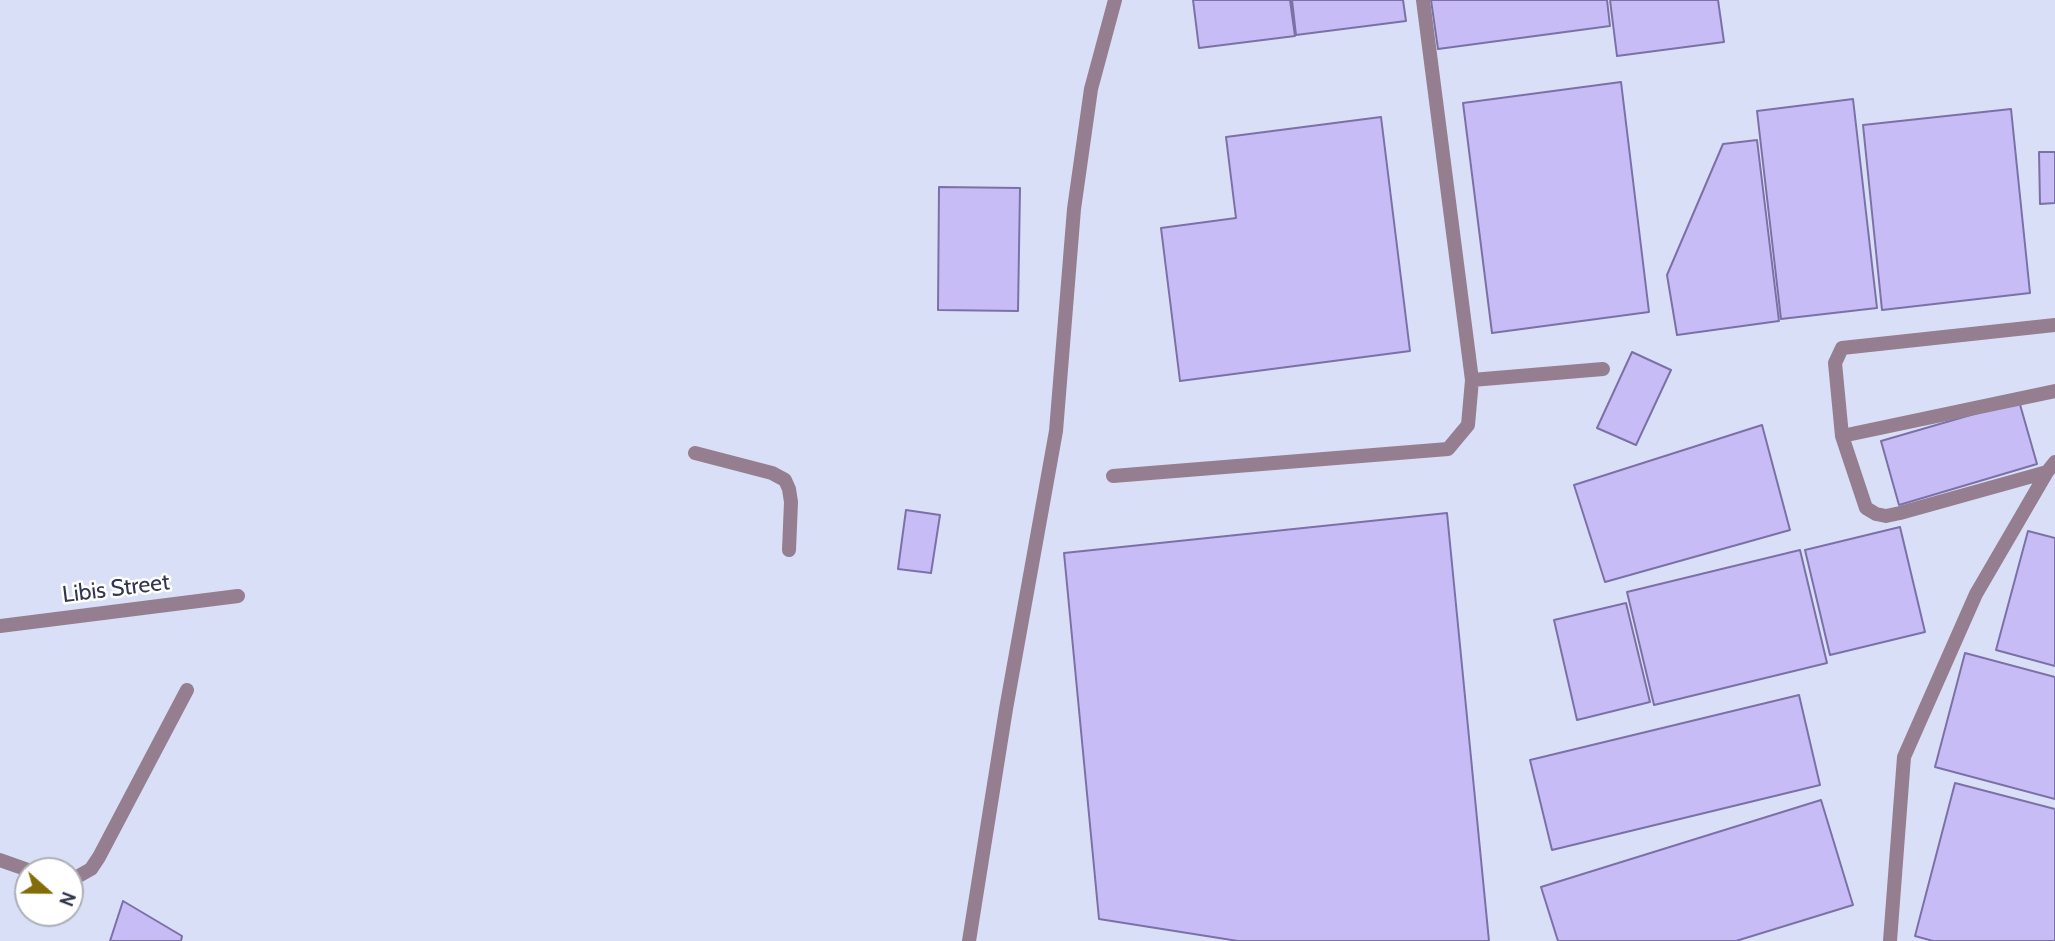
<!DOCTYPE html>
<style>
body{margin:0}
#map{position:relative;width:2055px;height:941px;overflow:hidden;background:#d9dff7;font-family:Cabin,sans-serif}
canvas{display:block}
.north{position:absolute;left:14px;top:857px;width:70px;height:70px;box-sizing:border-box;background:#fff;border:2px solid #adafb8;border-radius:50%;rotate:111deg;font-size:19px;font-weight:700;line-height:28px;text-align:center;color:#32374e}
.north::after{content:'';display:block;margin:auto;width:24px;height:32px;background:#846d09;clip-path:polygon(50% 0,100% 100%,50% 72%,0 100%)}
</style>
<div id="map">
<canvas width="2055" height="941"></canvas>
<div class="north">N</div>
</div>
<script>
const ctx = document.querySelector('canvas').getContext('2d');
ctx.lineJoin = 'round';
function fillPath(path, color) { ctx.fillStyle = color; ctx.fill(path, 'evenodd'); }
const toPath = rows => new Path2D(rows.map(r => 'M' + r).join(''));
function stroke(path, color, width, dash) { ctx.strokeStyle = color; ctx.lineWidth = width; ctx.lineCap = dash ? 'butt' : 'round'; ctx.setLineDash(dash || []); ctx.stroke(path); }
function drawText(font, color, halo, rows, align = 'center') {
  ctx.font = font + ' Cabin,sans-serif'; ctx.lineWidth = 5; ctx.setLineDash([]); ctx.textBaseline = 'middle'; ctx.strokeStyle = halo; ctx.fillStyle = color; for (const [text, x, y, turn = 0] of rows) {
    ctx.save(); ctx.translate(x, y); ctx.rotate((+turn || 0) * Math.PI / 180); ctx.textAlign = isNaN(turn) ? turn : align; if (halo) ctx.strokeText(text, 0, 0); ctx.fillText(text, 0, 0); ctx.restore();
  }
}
const building = toPath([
 [1193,0,1290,0,1295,36,1199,48,1193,0],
 [1292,0,1403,0,1406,21,1296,35,1292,0],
 [1431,0,1607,0,1610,26,1438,49,1431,0],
 [1610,0,1718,0,1724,42,1617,56,1610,0],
 [1621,82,1649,312,1492,333,1463,103,1621,82],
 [1853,99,1877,308,1781,319,1757,111,1853,99],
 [2011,109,2030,293,1882,310,1863,125,2011,109],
 [1381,117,1410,351,1180,381,1161,228,1236,218,1226,137,1381,117],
 [1757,140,1779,321,1677,335,1667,275,1723,144,1757,140],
 [2039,152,2055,152,2055,203,2040,204,2039,152],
 [939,187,1020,188,1018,311,938,310,939,187],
 [1632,352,1671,370,1636,445,1597,428,1632,352],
 [2019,401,2037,464,1899,505,1881,441,2019,401],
 [1762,425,1790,530,1605,582,1574,485,1762,425],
 [906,510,940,515,931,573,898,569,906,510],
 [1447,513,1489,941,1238,941,1099,919,1064,553,1447,513],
 [1900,527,1925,632,1830,655,1805,550,1900,527],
 [2028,531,2055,538,2055,666,1996,650,2028,531],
 [1800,550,1827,663,1654,705,1627,592,1800,550],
 [1626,603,1650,702,1577,720,1554,620,1626,603],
 [1965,653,2055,677,2055,799,1935,767,1965,653],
 [1799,695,1820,785,1552,850,1530,760,1799,695],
 [1955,783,2055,809,2055,941,1933,941,1915,936,1955,783],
 [1821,800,1853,905,1736,941,1558,941,1541,887,1821,800],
 [123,901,182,936,181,941,110,941,123,901]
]);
fillPath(building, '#c8bcf6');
stroke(building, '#7c71a6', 2);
stroke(toPath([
 [2055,325,1842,348,1835,363,1842,436,2055,391],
 [1472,380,1603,369],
 [1842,436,1866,508,1876,514,1886,516,1900,513,2047,472],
 [695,453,772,473,785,480,789,489,791,502,789,550],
 [1113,476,1448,449,1468,425,1472,380,1423,0],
 [969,941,1006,709,1056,431,1074,209,1091,89,1115,0],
 [1890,941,1904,757,1976,594,2047,472,2055,462]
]), '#947e8f', 14);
stroke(toPath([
 [0,626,238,596],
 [0,860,31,871],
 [70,878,75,878,91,869,99,857,187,690]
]), '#947e8f', 14);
drawText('23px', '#32374e', '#fff', [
 ["Libis Street",116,589,-7]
]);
</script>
